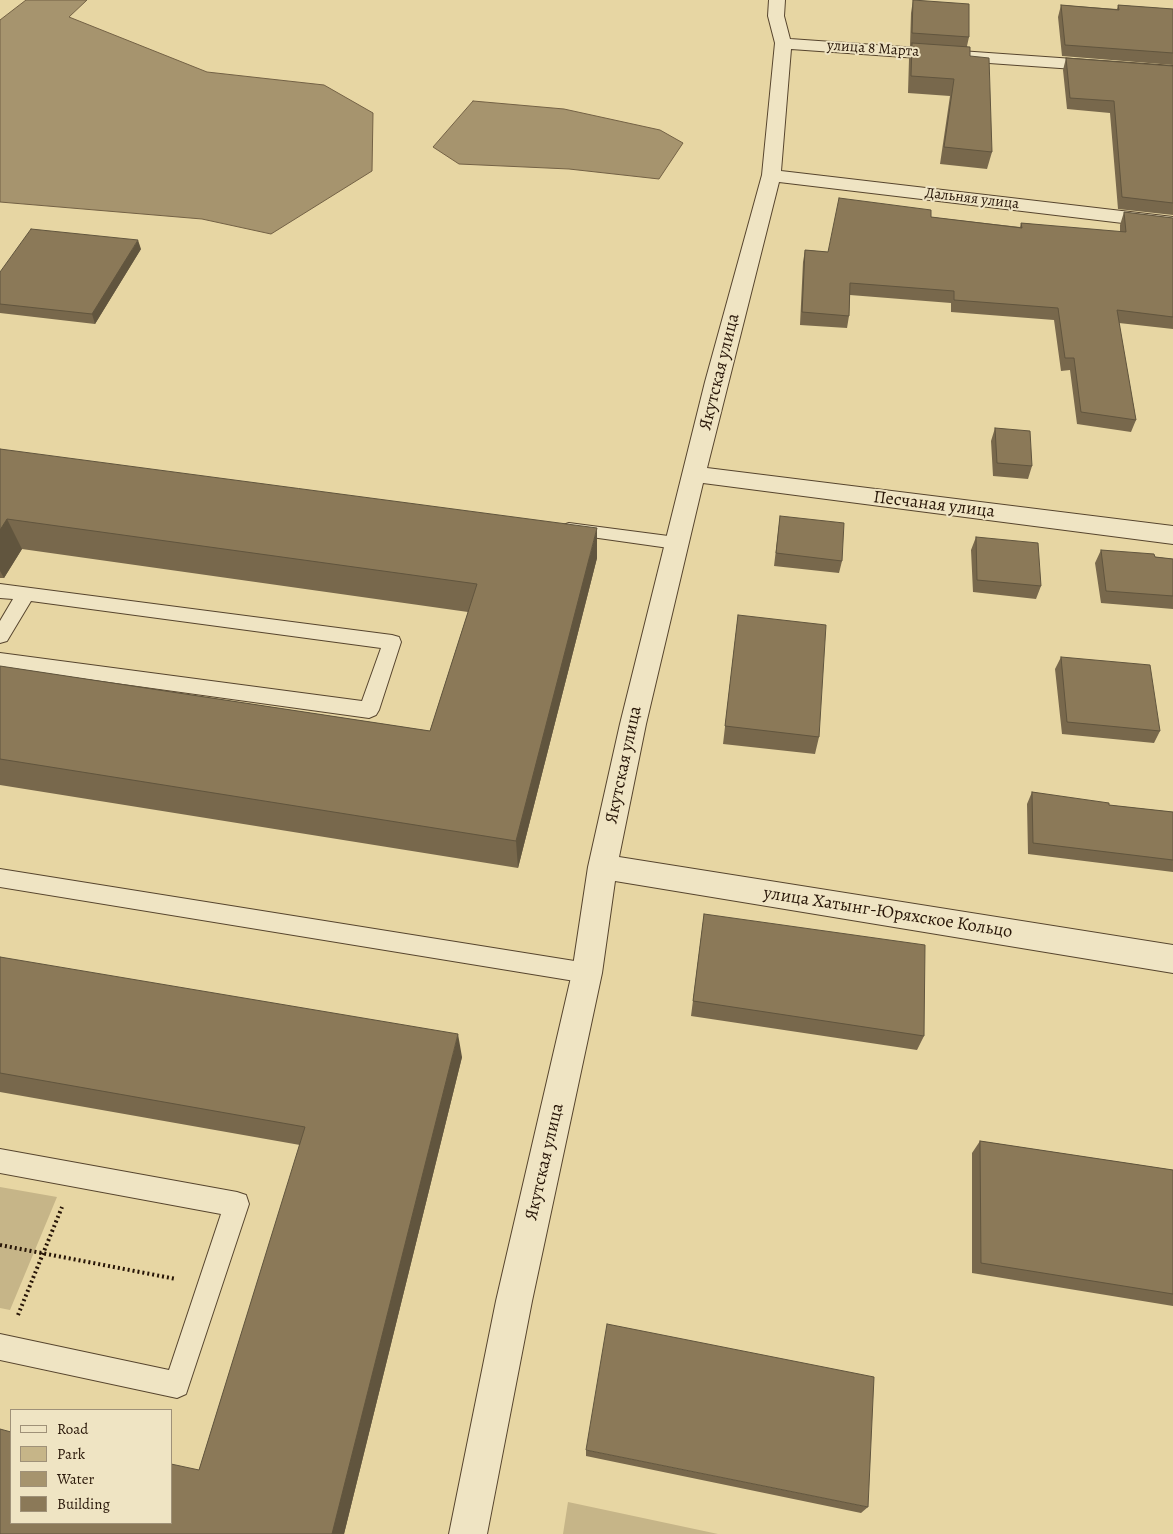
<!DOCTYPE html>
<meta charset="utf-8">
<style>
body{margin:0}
#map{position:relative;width:1173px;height:1534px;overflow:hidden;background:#e7d6a3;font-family:Alegreya,serif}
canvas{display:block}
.legend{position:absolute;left:10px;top:1409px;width:162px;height:115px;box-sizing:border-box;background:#efe4c3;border:1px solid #9f9178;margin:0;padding:6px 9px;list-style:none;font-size:15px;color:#271507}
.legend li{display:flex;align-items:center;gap:10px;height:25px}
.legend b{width:25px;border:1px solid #9f9178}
</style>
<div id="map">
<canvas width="1173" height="1534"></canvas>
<ul class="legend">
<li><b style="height:6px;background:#efe4c3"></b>Road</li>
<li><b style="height:14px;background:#c6b588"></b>Park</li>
<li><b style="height:14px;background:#a6946e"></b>Water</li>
<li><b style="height:14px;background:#8b7958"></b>Building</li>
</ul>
</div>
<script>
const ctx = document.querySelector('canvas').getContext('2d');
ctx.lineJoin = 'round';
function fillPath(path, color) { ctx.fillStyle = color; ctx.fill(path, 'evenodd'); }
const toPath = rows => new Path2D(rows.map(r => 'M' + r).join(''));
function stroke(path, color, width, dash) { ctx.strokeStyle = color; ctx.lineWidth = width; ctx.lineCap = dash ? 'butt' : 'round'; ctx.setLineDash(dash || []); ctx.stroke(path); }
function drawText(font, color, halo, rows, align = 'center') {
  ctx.font = font + ' Alegreya,serif'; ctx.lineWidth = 4; ctx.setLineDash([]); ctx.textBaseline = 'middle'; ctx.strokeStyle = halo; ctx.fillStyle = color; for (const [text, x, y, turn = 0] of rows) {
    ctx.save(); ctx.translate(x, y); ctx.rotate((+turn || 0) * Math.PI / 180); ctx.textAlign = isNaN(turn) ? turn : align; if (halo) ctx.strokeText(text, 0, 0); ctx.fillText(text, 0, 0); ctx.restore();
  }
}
fillPath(toPath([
 [0,1187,57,1197,10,1310,0,1308],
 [568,1502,718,1534,563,1534]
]), '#c6b588');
const water = toPath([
 [26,0,87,0,69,17,207,72,324,85,373,113,372,171,271,234,202,219,0,202,0,20,26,0],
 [473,101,564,109,660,130,683,143,659,179,569,169,459,164,433,147,473,101]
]);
fillPath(water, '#a6946e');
stroke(water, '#736145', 1);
const service = toPath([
 [569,523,676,537,682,539,685,543,682,547,676,549,563,533,560,529,563,525,569,523],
 [0,584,392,635,399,637,401,642,379,710,376,715,369,718,0,667,0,653,362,701,381,648,31,601,7,641,0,643,0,621,13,599,0,598,0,584],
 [0,869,587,963,595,966,598,973,595,980,587,983,0,887,0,869],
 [0,1149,237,1192,246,1195,249,1204,186,1394,177,1398,0,1360,0,1334,169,1370,221,1214,0,1173,0,1149]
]);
const minor = toPath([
 [769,0,785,0,784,16,790,39,1173,66,1173,76,791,49,781,171,1173,217,1173,229,779,182,707,468,1173,526,1173,544,703,483,646,724,619,857,1173,945,1173,973,615,881,602,973,532,1301,487,1534,449,1534,496,1301,572,973,588,867,620,724,705,382,762,175,775,43,768,16,769,0]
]);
stroke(service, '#57452e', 2);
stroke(minor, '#57452e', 2);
stroke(toPath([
 [0,1245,176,1279],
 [18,1315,62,1207]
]), '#271507', 4, [2, 3]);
fillPath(service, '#efe4c3');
fillPath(minor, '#efe4c3');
fillPath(toPath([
 [913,0,969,37,967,46,970,56,992,152,987,169,940,164,950,96,908,93,909,59,912,46,910,46,911,13],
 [1061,5,1117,9,1118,5,1173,9,1173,65,1062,56,1058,17],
 [1066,58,1173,66,1173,215,1118,209,1110,113,1067,109,1063,70],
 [1124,212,1173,218,1173,329,1119,323,1136,420,1131,432,1077,424,1070,370,1061,371,1054,320,951,312,951,303,850,295,849,316,847,328,800,325,803,262,805,250,828,252,931,217,1020,227,1021,223,1120,232,1120,225],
 [141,249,95,324,0,313,0,272],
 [995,428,1032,466,1028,479,993,476,991,441],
 [0,449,597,558,518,868,0,785,0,666,430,731,468,612,22,549,4,578,0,578],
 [780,516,842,561,839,573,774,566],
 [976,537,1041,586,1036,599,973,592,971,550],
 [1101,550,1173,559,1173,609,1101,603,1095,563],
 [738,615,819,737,815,754,723,744],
 [1061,657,1160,731,1154,743,1062,734,1055,669],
 [1032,792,1109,805,1173,812,1173,872,1028,854,1027,804],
 [704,914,924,1036,917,1050,691,1016],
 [0,957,462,1057,344,1534,0,1534,199,1470,300,1145,0,1092],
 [980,1141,1173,1170,1173,1306,972,1273,972,1153],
 [586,1450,868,1507,861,1513,586,1456]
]), '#78684c');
fillPath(toPath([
 [138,240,141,249,95,324,92,314],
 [7,519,22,549,4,578,0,571,0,530],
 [597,528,597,558,518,868,516,841],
 [458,1034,462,1057,344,1534,332,1534]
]), '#61553e');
const building = toPath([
 [913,0,969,4,969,37,912,33,913,0],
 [1061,5,1119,10,1118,5,1173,9,1173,53,1065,45,1061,5],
 [912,43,970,47,970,56,989,58,992,152,944,147,954,79,911,76,912,43],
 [1066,58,1173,66,1173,203,1122,197,1114,101,1070,98,1066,58],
 [839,198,931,210,931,217,1022,228,1021,223,1126,232,1124,212,1173,218,1173,317,1117,310,1136,420,1081,412,1074,358,1065,358,1058,308,954,300,954,291,850,283,849,316,802,312,805,250,828,252,839,198],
 [31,229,138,240,92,314,0,304,0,272,31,229],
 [995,428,1030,431,1032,466,997,463,995,428],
 [0,449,597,528,516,841,0,759,0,666,430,731,477,584,7,519,0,530,0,449],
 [780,516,844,523,842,561,776,553,780,516],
 [976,537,1038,543,1041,586,977,580,976,537],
 [1101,550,1154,554,1155,557,1173,559,1173,596,1106,591,1101,550],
 [738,615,826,625,819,737,725,726,738,615],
 [1061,657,1150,665,1160,731,1067,722,1061,657],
 [1032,792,1109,803,1109,805,1173,812,1173,860,1033,843,1032,792],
 [704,914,925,945,924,1036,693,1001,704,914],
 [0,957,458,1034,332,1534,0,1534,0,1429,11,1432,11,1523,171,1523,171,1464,199,1470,305,1127,0,1073,0,957],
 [980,1141,1173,1170,1173,1294,981,1263,980,1141],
 [607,1324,874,1377,868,1507,586,1450,607,1324]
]);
fillPath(building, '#8b7958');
stroke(building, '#61553e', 1);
drawText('15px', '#271507', '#efe4c3', [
 ["улица 8 Марта",873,49,4],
 ["Дальняя улица",972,199,7]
]);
drawText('18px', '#271507', '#efe4c3', [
 ["Якутская улица",720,372,-76],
 ["Песчаная улица",934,505,7],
 ["Якутская улица",624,765,-78],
 ["улица Хатынг-Юряхское Кольцо",888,913,9],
 ["Якутская улица",545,1162,-77]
]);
</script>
